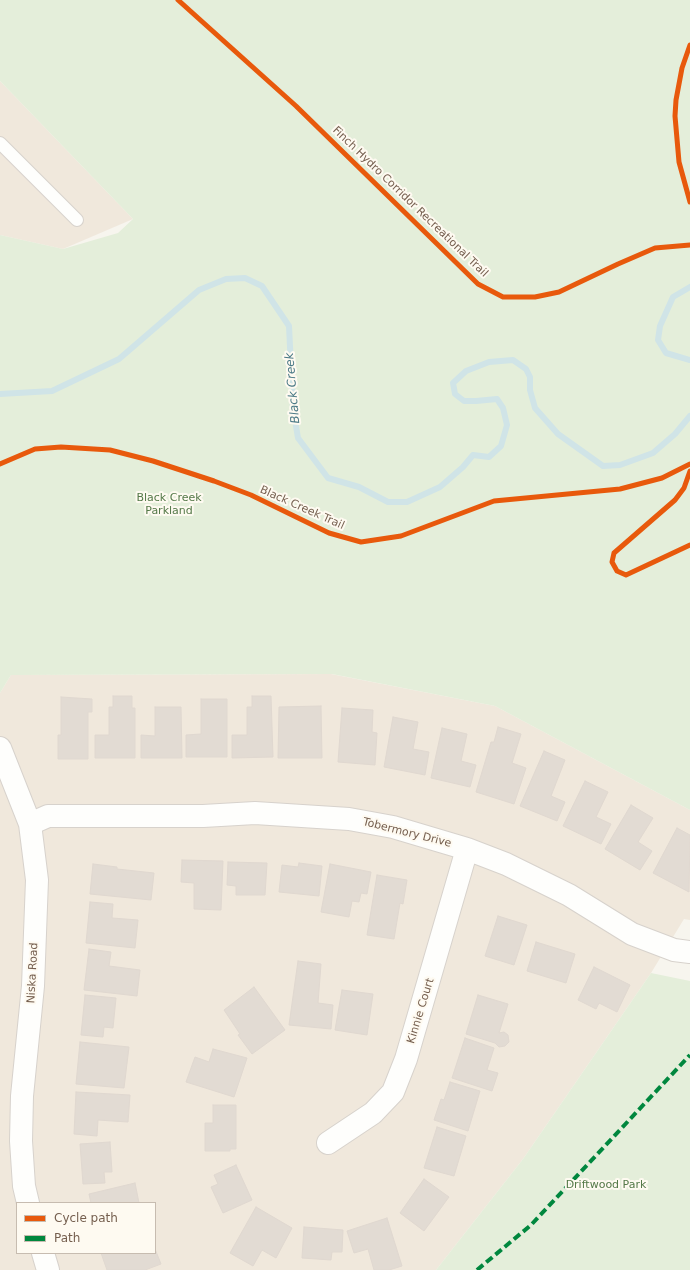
<!DOCTYPE html>
<style>
body{margin:0}
#map{position:relative;width:690px;height:1270px;overflow:hidden;background:#f7f5ee;font-family:"DejaVu Sans",sans-serif}
canvas{display:block}
.legend{position:absolute;left:16px;top:1202px;width:140px;height:52px;box-sizing:border-box;background:#fefaf1;border:1px solid #c7bcb0;margin:0;padding:5px 7px;list-style:none;font-size:12px;color:#755f4f}
.legend li{display:flex;align-items:center;gap:8px;height:20px}
.legend b{width:20px;border:1px solid #c7bcb0}
</style>
<div id="map">
<canvas width="690" height="1270"></canvas>
<ul class="legend">
<li><b style="height:5px;background:#e8590c"></b>Cycle path</li>
<li><b style="height:5px;background:#00873e"></b>Path</li>
</ul>
</div>
<script>
const ctx = document.querySelector('canvas').getContext('2d');
ctx.lineJoin = 'round';
function fillPath(path, color) { ctx.fillStyle = color; ctx.fill(path, 'evenodd'); }
const toPath = rows => new Path2D(rows.map(r => 'M' + r).join(''));
function stroke(path, color, width, dash) { ctx.strokeStyle = color; ctx.lineWidth = width; ctx.lineCap = dash ? 'butt' : 'round'; ctx.setLineDash(dash || []); ctx.stroke(path); }
function drawText(font, color, halo, rows, align = 'center') {
  ctx.font = font + ' "DejaVu Sans",sans-serif'; ctx.lineWidth = 4; ctx.setLineDash([]); ctx.textBaseline = 'middle'; ctx.strokeStyle = halo; ctx.fillStyle = color; for (const [text, x, y, turn = 0] of rows) {
    ctx.save(); ctx.translate(x, y); ctx.rotate((+turn || 0) * Math.PI / 180); ctx.textAlign = isNaN(turn) ? turn : align; if (halo) ctx.strokeText(text, 0, 0); ctx.fillText(text, 0, 0); ctx.restore();
  }
}
fillPath(toPath([
 [0,81,133,219,63,249,0,235],
 [331,674,495,706,690,810,690,920,684,919,651,973,523,1159,436,1270,0,1270,0,693,11,675],
 [17,1203,155,1203,155,1253,17,1253]
]), '#f0e8dc');
fillPath(toPath([
 [0,0,690,0,690,810,495,706,332,674,11,675,0,693,0,235,63,249,118,233,133,219,0,81],
 [651,973,690,981,690,1270,436,1270,523,1159]
]), '#e4eeda');
stroke(toPath([
 [690,287,673,297,660,326,658,340,666,353,690,360],
 [0,394,52,391,119,359,199,290,226,279,245,278,262,286,289,326,293,408,298,438,328,478,359,487,388,502,407,502,440,487,463,467,473,455,489,457,501,446,507,425,503,408,497,399,476,401,464,401,455,394,453,383,466,371,489,362,513,360,526,369,530,377,530,390,535,408,558,434,603,466,620,465,653,453,675,434,690,416]
]), '#d0e4e7', 6);
const building = toPath([
 [113,696,132,696,132,708,135,708,135,758,95,758,95,735,109,735,109,707,113,707,113,696],
 [252,696,271,696,273,757,232,758,232,735,247,735,247,707,252,707,252,696],
 [61,697,92,699,92,712,88,712,88,759,58,759,58,735,61,735,61,697],
 [201,699,227,699,227,757,186,757,186,735,201,734,201,699],
 [321,706,322,758,278,758,279,707,321,706],
 [155,707,181,707,182,758,141,758,141,735,155,736,155,707],
 [342,708,373,710,372,732,377,733,375,765,338,762,342,708],
 [393,717,418,722,413,749,429,752,425,775,384,767,393,717],
 [498,727,521,734,512,763,526,768,514,804,476,792,491,742,494,742,498,727],
 [442,728,467,734,461,761,476,765,470,787,431,778,442,728],
 [544,751,565,760,551,796,565,802,557,821,520,806,544,751],
 [585,781,608,792,596,817,611,824,601,844,563,826,585,781],
 [631,805,653,818,638,842,652,851,640,870,605,849,631,805],
 [677,828,690,835,689,892,653,873,677,828],
 [182,860,223,861,221,910,194,909,194,883,181,882,182,860],
 [228,862,267,863,265,895,236,895,236,886,227,885,228,862],
 [299,863,322,866,319,896,279,892,282,865,298,867,299,863],
 [93,864,117,867,117,869,154,873,151,900,90,894,93,864],
 [330,864,371,872,367,894,361,893,359,902,352,901,349,917,321,912,330,864],
 [377,875,407,880,403,904,400,903,394,939,367,935,377,875],
 [90,902,113,904,112,918,138,920,135,948,86,943,90,902],
 [498,916,527,925,514,965,485,956,498,916],
 [536,942,575,954,566,983,527,971,536,942],
 [89,949,111,952,109,966,140,970,137,996,84,990,89,949],
 [298,961,321,964,318,1003,333,1005,331,1029,289,1025,298,961],
 [594,967,630,985,617,1012,599,1003,596,1009,578,1000,594,967],
 [254,987,285,1030,252,1054,238,1035,240,1034,224,1010,254,987],
 [342,990,373,994,367,1035,335,1030,342,990],
 [85,995,116,998,113,1028,104,1027,103,1037,81,1035,85,995],
 [478,995,508,1004,499,1033,504,1032,508,1035,509,1042,505,1046,499,1047,495,1043,466,1034,478,995],
 [465,1038,494,1048,487,1070,498,1073,492,1091,452,1078,465,1038],
 [80,1042,129,1047,124,1088,76,1084,80,1042],
 [213,1049,247,1058,234,1097,186,1082,195,1057,209,1062,213,1049],
 [450,1082,480,1091,468,1131,434,1120,441,1099,444,1100,450,1082],
 [76,1092,130,1095,128,1122,98,1120,97,1136,74,1134,76,1092],
 [213,1105,236,1105,236,1149,230,1149,230,1151,205,1151,205,1123,213,1123,213,1105],
 [437,1127,466,1136,454,1176,424,1168,437,1127],
 [110,1142,112,1172,104,1172,105,1183,83,1184,80,1144,110,1142],
 [236,1165,252,1200,223,1213,211,1187,218,1184,214,1175,236,1165],
 [424,1179,449,1197,424,1231,400,1213,424,1179],
 [135,1183,139,1203,91,1203,89,1194,135,1183],
 [256,1207,292,1228,276,1258,262,1250,253,1266,230,1253,256,1207],
 [387,1218,402,1266,389,1270,374,1270,368,1249,354,1253,347,1231,387,1218],
 [304,1227,343,1230,342,1252,332,1252,331,1260,302,1258,304,1227],
 [155,1249,161,1264,145,1270,107,1270,101,1253,155,1253,155,1249]
]);
fillPath(building, '#e2dbd3');
stroke(building, '#e0d8d0', 1);
const lane = toPath([
 [0,143,77,220]
]);
const street = toPath([
 [0,748,30,824,37,880,33,986,22,1096,21,1141,24,1186,28,1203],
 [30,824,48,816,203,816,255,813,349,819,393,827,467,849,506,864,569,895,632,934,674,950,690,952],
 [328,1143,373,1113,393,1092,406,1059,467,849],
 [43,1253,48,1270]
]);
stroke(lane, '#d7d2cc', 14);
stroke(street, '#d7d2cc', 24);
stroke(lane, '#fefefc', 12);
stroke(street, '#fefefc', 22);
stroke(toPath([
 [477,1270,531,1225,690,1055]
]), '#00873e', 4, [8, 4]);
stroke(toPath([
 [178,0,296,106,478,284,503,297,535,297,559,292,618,264,655,248,690,245],
 [690,45,682,68,676,100,675,116,679,162,690,202],
 [0,464,35,449,61,447,110,450,153,461,214,481,251,495,329,533,361,542,401,536,494,501,620,489,662,478,690,464],
 [690,471,684,488,675,500,614,553,612,562,617,571,626,575,690,545]
]), '#e8590c', 5);
drawText('11px', '#755f4f', '#fefaf1', [
 ["Finch Hydro Corridor Recreational Trail",410,202,44],
 ["Black Creek Trail",302,508,24],
 ["Tobermory Drive",407,833,14],
 ["Niska Road",33,973,-87],
 ["Kinnie Court",421,1011,-73]
]);
drawText('11px', '#547948', '#fefaf1', [
 ["Black Creek",169,498],
 ["Parkland",169,511],
 ["Driftwood Park",606,1185]
]);
drawText('italic 12px', '#4a7986', '#fefaf1', [
 ["Black Creek",293,388,-95]
]);
</script>
